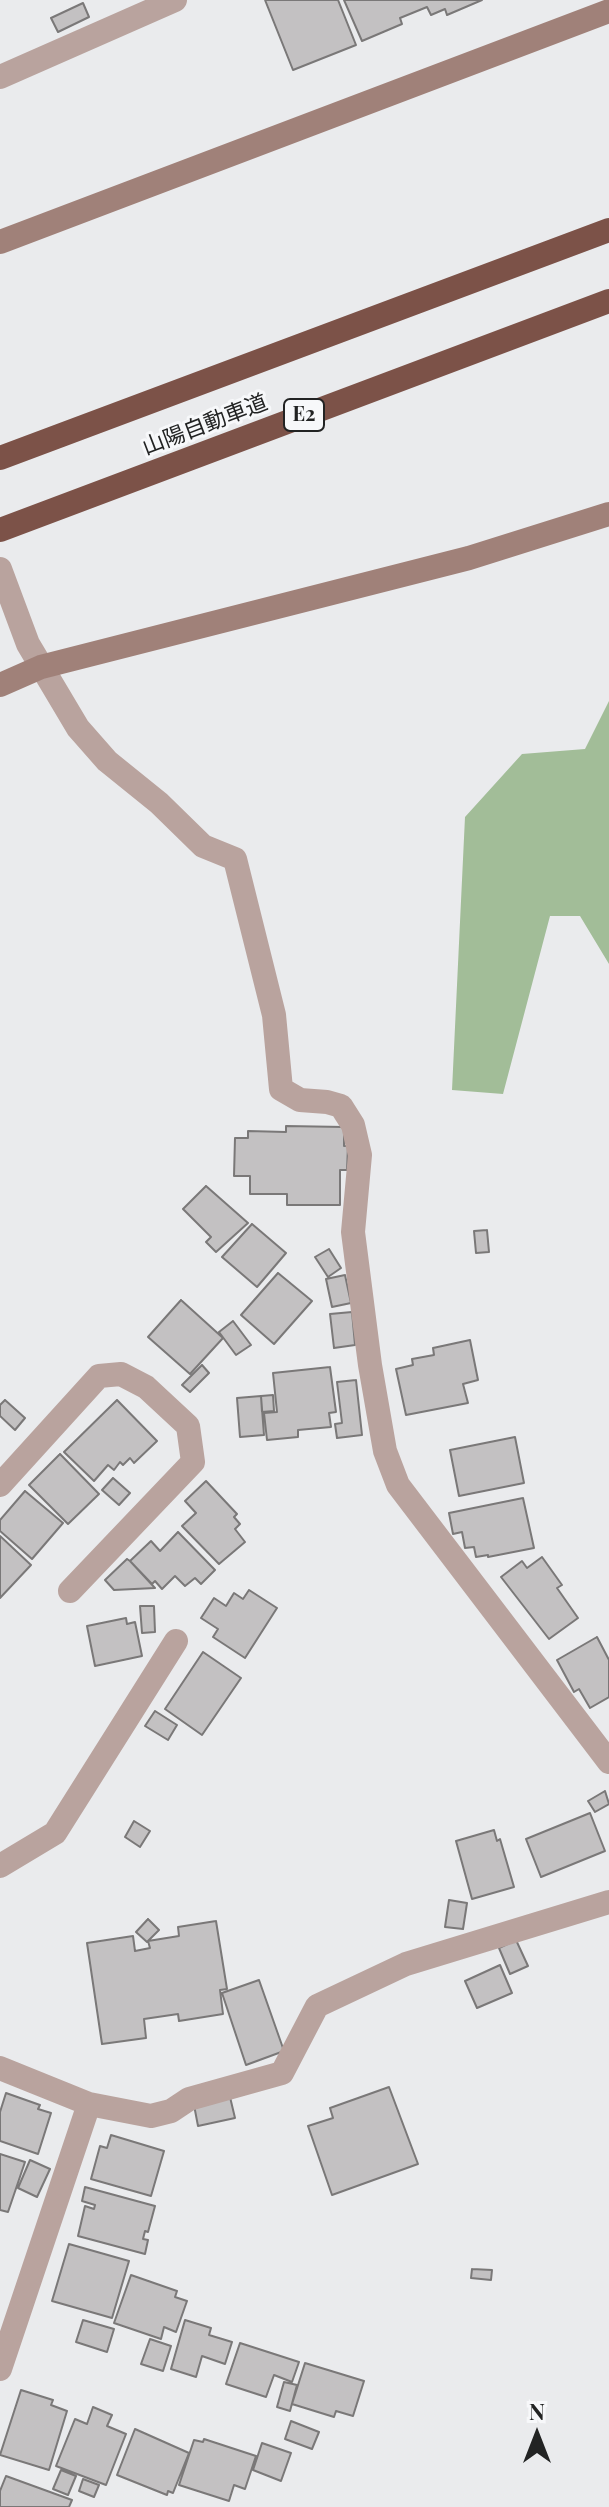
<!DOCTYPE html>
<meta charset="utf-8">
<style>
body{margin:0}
#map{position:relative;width:609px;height:2507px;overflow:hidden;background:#eaebed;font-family:"Playfair Display",serif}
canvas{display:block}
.north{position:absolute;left:497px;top:2395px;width:80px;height:80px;-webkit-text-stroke:6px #f7f8fa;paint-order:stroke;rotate:0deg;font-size:22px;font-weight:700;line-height:32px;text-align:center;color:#222323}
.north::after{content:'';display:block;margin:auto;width:28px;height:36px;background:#222323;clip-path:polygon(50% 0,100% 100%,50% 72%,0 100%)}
</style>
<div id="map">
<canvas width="609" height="2507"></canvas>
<div class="north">N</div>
</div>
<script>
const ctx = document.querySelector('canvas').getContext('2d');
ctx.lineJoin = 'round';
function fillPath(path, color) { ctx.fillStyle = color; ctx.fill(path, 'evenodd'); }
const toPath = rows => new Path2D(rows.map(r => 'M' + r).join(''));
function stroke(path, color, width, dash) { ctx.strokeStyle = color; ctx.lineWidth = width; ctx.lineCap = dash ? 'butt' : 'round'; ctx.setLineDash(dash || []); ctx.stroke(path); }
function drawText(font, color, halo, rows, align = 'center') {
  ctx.font = font + ' "Playfair Display","Noto Sans JP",serif'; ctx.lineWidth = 6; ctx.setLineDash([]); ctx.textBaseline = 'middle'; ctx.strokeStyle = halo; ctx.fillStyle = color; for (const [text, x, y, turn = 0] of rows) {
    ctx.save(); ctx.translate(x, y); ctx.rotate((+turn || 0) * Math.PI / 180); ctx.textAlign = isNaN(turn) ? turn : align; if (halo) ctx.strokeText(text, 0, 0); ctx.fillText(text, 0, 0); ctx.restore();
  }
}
fillPath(toPath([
 [609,701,609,964,580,916,550,916,503,1094,452,1090,465,817,522,754,585,749]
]), '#a2bd98');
const building = toPath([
 [265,0,338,0,356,45,293,70,265,0],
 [344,0,482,0,447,15,445,9,431,15,427,7,400,18,402,24,362,41,344,0],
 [83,3,89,17,58,32,51,18,83,3],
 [286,1126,344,1127,344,1146,348,1146,347,1170,340,1170,340,1205,287,1205,287,1194,250,1194,250,1176,234,1176,235,1138,248,1138,248,1131,286,1132,286,1126],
 [206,1186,248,1223,216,1252,206,1242,211,1237,183,1209,206,1186],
 [252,1224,286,1253,257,1287,222,1257,252,1224],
 [487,1230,489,1252,476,1253,474,1231,487,1230],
 [329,1249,341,1268,328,1277,315,1257,329,1249],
 [278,1273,312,1301,274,1344,241,1315,278,1273],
 [345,1275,351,1303,332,1307,326,1279,345,1275],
 [181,1300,223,1338,190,1374,148,1337,181,1300],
 [352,1312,355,1345,334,1348,330,1314,352,1312],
 [233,1321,251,1345,236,1355,219,1332,233,1321],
 [470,1340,478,1380,463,1384,468,1403,406,1415,396,1369,413,1365,412,1359,434,1355,433,1348,470,1340],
 [202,1365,209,1373,190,1392,182,1385,202,1365],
 [330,1367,336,1412,329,1413,331,1427,298,1430,298,1437,267,1440,264,1413,277,1412,273,1373,330,1367],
 [356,1380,362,1435,337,1438,335,1424,342,1423,337,1382,356,1380],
 [273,1395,274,1411,262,1412,261,1396,273,1395],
 [261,1396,264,1435,240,1437,237,1398,261,1396],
 [5,1400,25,1418,15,1430,0,1416,0,1405,5,1400],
 [117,1400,157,1441,134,1463,130,1458,123,1465,120,1462,114,1470,108,1465,94,1481,64,1452,117,1400],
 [515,1437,524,1483,459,1496,450,1450,515,1437],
 [60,1454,99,1494,68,1524,29,1485,60,1454],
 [113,1478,130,1493,119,1505,102,1490,113,1478],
 [206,1481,237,1514,234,1517,240,1524,235,1529,245,1542,219,1564,182,1526,196,1513,185,1501,206,1481],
 [25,1491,63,1523,32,1559,0,1531,0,1520,25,1491],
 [523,1498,534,1548,488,1557,488,1555,476,1557,474,1547,465,1548,462,1532,453,1534,449,1513,523,1498],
 [178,1532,215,1570,201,1584,195,1578,185,1586,175,1576,162,1589,155,1581,152,1584,130,1561,151,1541,160,1551,178,1532],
 [0,1536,31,1565,0,1598,0,1536],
 [542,1557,562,1585,557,1588,578,1618,549,1639,501,1577,522,1561,527,1568,542,1557],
 [127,1559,130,1561,155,1588,114,1590,105,1580,127,1559],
 [249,1590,277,1608,245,1658,213,1637,218,1629,201,1618,214,1598,226,1606,234,1593,243,1599,249,1590],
 [140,1606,154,1606,155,1632,142,1633,140,1606],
 [126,1618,127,1624,135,1622,142,1656,95,1666,87,1626,126,1618],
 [597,1637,609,1660,609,1697,590,1708,579,1689,574,1692,557,1660,597,1637],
 [203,1652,241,1678,202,1735,165,1709,203,1652],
 [155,1711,177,1725,168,1740,145,1726,155,1711],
 [605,1791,609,1804,595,1812,588,1801,605,1791],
 [590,1813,605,1851,541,1877,526,1839,590,1813],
 [134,1821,150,1831,140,1847,125,1837,134,1821],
 [494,1830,497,1841,500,1839,514,1887,472,1899,456,1841,494,1830],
 [449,1900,467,1903,463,1929,445,1927,449,1900],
 [148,1919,159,1930,147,1942,136,1932,148,1919],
 [216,1921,227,1989,220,1990,223,2014,179,2021,178,2014,144,2019,146,2038,102,2044,87,1943,133,1936,135,1951,150,1948,148,1941,179,1936,178,1927,216,1921],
 [516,1940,528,1966,510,1974,499,1948,516,1940],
 [500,1965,512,1993,477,2008,465,1981,500,1965],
 [259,1980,284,2051,246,2065,222,1993,259,1980],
 [389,2087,418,2164,332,2195,308,2126,333,2118,330,2108,389,2087],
 [6,2093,40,2105,38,2109,51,2113,38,2154,0,2141,0,2112,6,2093],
 [230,2097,235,2118,198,2126,194,2105,230,2097],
 [111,2135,164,2151,151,2196,91,2179,100,2146,107,2148,111,2135],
 [0,2154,25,2162,8,2212,0,2210,0,2154],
 [30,2160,50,2169,37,2197,18,2188,30,2160],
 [85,2187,155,2206,148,2232,145,2231,143,2239,148,2240,145,2254,78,2236,85,2206,94,2209,95,2205,82,2201,85,2187],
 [69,2244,129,2261,112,2318,52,2301,69,2244],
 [472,2269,492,2270,491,2280,471,2278,472,2269],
 [131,2275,177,2291,175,2297,187,2301,176,2332,164,2327,161,2339,114,2323,131,2275],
 [83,2320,114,2329,107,2352,76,2342,83,2320],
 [185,2320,211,2328,209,2335,232,2342,225,2364,202,2356,196,2377,171,2369,185,2320],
 [150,2339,171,2346,163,2371,141,2364,150,2339],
 [240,2343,299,2362,292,2382,274,2375,266,2397,226,2384,240,2343],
 [305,2363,364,2381,353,2416,336,2411,334,2417,292,2404,305,2363],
 [284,2382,297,2385,290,2411,277,2407,284,2382],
 [21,2390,53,2400,51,2405,67,2411,49,2470,0,2455,21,2390],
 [93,2407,112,2415,107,2426,126,2434,106,2485,56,2466,75,2419,87,2424,93,2407],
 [291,2421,319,2432,312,2449,285,2439,291,2421],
 [135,2429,189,2453,173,2493,168,2491,167,2495,117,2475,135,2429],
 [204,2439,256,2456,245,2489,234,2485,229,2501,179,2485,194,2440,203,2442,204,2439],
 [262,2443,291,2453,281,2481,253,2470,262,2443],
 [61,2470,76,2476,68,2495,53,2489,61,2470],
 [6,2476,72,2500,69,2507,0,2507,0,2491,6,2476],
 [83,2479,99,2485,94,2497,79,2491,83,2479]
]);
fillPath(building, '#c3c1c2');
stroke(building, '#7a7878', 2);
stroke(toPath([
 [0,77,175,0],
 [0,569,28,644,78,728,107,761,159,803,203,846,235,859,274,1015,281,1089,300,1100,327,1102,341,1106,353,1125,360,1155,353,1232,370,1365,385,1451,398,1485,609,1762],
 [0,1485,99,1376,121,1374,146,1387,188,1426,193,1462,70,1591],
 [0,1866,55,1833,176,1641],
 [0,2068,89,2104,0,2369],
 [89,2104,151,2116,171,2111,189,2099,282,2073,317,2006,406,1964,609,1902]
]), '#b9a39e', 24);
stroke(toPath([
 [0,242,609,11],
 [0,685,41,667,469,558,609,514]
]), '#a08179', 24);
stroke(toPath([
 [0,458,609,230],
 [0,530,609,301]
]), '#7c5248', 24);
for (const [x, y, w] of [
 [304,415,40]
]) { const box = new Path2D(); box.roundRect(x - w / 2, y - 16, w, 32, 6); ctx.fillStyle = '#f7f8fa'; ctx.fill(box); stroke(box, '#222323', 2); }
drawText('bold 20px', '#222323', null, [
 ["E2",304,415]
]);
drawText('22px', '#222323', '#f7f8fa', [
 ["山陽自動車道",205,425,-21]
]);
</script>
